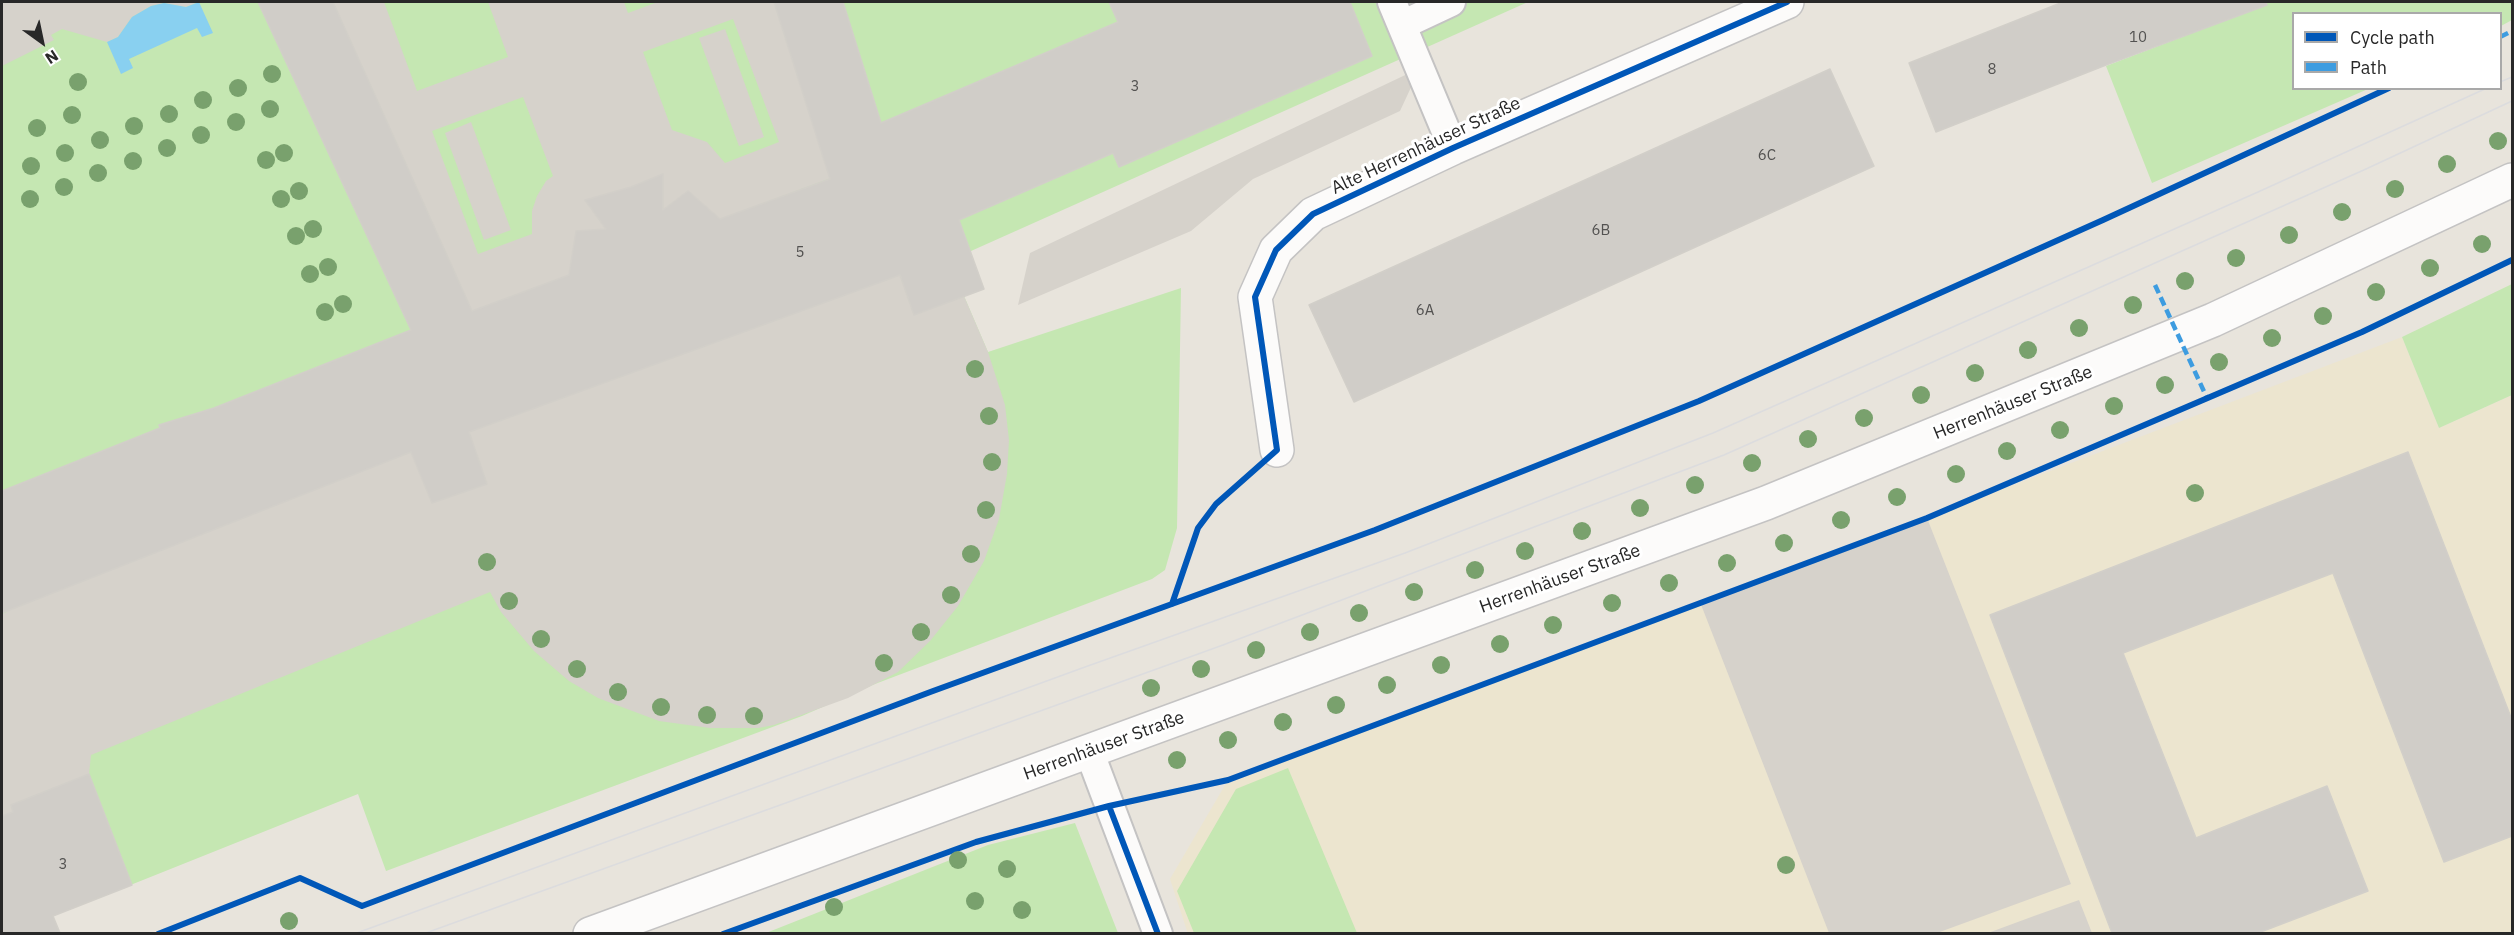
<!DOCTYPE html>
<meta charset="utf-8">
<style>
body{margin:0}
#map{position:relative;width:2514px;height:935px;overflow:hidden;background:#e8e4dc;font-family:"IBM Plex Sans",sans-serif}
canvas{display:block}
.frame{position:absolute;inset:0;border:3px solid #282828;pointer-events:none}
.legend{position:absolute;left:2292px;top:12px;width:210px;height:78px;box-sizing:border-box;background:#fff;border:2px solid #a9a9a9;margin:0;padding:8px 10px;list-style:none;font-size:18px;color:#282828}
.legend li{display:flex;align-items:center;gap:12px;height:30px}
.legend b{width:30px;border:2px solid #a9a9a9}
.north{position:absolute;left:12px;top:12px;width:60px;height:60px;-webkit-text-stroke:4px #fff;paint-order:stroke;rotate:147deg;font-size:16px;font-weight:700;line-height:24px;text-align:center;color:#282828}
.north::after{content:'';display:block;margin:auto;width:21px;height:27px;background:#282828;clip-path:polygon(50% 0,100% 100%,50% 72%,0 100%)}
</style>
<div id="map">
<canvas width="2514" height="935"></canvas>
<div class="frame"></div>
<ul class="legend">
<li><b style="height:8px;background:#0057b8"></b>Cycle path</li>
<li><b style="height:8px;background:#3d9ce0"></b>Path</li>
</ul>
<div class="north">N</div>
</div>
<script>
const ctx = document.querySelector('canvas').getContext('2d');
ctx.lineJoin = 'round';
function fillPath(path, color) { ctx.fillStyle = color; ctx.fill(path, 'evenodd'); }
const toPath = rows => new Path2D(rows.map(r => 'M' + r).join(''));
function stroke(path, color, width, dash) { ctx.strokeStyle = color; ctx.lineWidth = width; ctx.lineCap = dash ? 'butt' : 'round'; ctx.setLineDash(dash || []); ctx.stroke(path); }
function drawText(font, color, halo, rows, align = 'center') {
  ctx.font = font + ' "IBM Plex Sans",sans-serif'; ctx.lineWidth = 6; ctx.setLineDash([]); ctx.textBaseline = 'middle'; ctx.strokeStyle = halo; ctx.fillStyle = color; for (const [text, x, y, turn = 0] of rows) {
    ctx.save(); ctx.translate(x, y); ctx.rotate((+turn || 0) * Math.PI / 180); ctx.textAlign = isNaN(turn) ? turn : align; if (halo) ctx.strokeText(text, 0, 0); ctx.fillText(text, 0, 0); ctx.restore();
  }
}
fillPath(toPath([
 [2402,337,2439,428,2512,395,2512,933,1188,934,1170,879,1228,780,1927,518]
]), '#ece5cf');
fillPath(toPath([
 [2,2,1528,2,971,251,964,296,988,352,1181,288,1177,528,1165,570,1152,579,875,684,802,716,386,871,358,794,53,916,57,928,43,933,2,934],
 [2253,2,2512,2,2512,20,2501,26,2500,14,2294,14,2294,88,2368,89,2152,183,2106,66,2255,9],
 [2512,284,2512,395,2439,428,2402,337],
 [1288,768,1357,933,1194,933,1177,891,1236,789],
 [1075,823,1118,933,766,933,988,845]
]), '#c5e7b2');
fillPath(toPath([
 [2,2,198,2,186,7,164,3,151,6,132,17,118,37,107,42,62,29,51,35,54,40,2,66],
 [333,2,384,2,417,91,508,57,488,2,624,2,628,13,658,2,774,2,831,178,472,311],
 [733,19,779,142,725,163,707,142,672,130,643,52],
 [523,97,553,176,546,181,537,196,532,211,532,234,478,254,432,131],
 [725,29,764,137,739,146,699,38],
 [1420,68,1400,111,1253,179,1191,231,1018,305,1030,253],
 [471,122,511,230,484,240,445,133],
 [900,275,914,315,964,296,988,352,1005,405,1009,440,1007,474,999,519,984,561,958,606,930,641,898,672,848,698,774,725,758,728,710,728,659,721,598,698,569,681,534,651,501,612,490,592,91,755,89,774,11,805,13,812,2,816,2,614,7,612,2,597,2,554,27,543,378,464,412,452,432,503,487,484,469,432],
 [1927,518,2071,884,1937,933,1829,933,1700,602],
 [2079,900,2092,933,1988,933,2034,916]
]), '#d6d2cb');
fillPath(toPath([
 [199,2,213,33,202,37,197,28,129,59,133,68,121,74,107,42,118,37,132,17,151,6,164,3,186,7]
]), '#89d0f0');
const building = toPath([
 [258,2,333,2,472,311,569,275,576,231,606,229,585,200,631,187,663,174,663,210,688,191,720,219,830,179,774,2,843,2,881,123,1118,22,1109,2,1350,2,1372,56,1119,167,1113,153,959,220,984,289,914,315,900,275,469,432,487,484,432,503,411,452,2,613,2,491,160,428,159,425,214,408,411,330,258,2],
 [2063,2,2266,2,2267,5,2106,65,1936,132,1909,63,2063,2],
 [1830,69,1874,166,1354,402,1309,305,1830,69],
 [2408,452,2512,720,2512,836,2444,862,2333,573,2123,653,2196,838,2327,786,2368,891,2258,933,2112,933,1990,615,2408,452],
 [89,774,132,885,53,916,60,933,2,933,2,816,13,812,11,805,89,774]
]);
fillPath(building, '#d0cdc8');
stroke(building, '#d2cfc9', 1.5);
const lane = toPath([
 [1392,2,1453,148],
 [1402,25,1451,2],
 [1089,751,1158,934]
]);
const street = toPath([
 [1277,450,1255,297,1276,250,1313,214,1453,148,1787,2]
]);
const secondary = toPath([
 [590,934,1766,503,2213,320,2512,180]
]);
stroke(lane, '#c4c3c3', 32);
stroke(street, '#c4c3c3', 36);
stroke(secondary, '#c4c3c3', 36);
stroke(lane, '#fcfbfa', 28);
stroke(street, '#fcfbfa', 33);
stroke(secondary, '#fcfbfa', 33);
stroke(toPath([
 [2500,82,2512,77],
 [354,934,1085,667,1405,553,1713,433,2258,192,2487,88],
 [423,934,1223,645,1724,455,2366,169,2512,101]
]), '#dcdcde', 1.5);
stroke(toPath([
 [2500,37,2512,31],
 [2155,285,2207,398]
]), '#3d9ce0', 4.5, [9, 4.5]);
stroke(toPath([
 [1172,604,1198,528,1216,504,1277,450,1255,297,1276,250,1313,214,1453,148,1787,2],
 [1109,806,1158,934],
 [158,934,300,878,362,906,933,691,1375,530,1699,401,2103,220,2389,88],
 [723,934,976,842,1109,806,1228,780,1927,518,2362,332,2512,260]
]), '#0057b8', 6);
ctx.fillStyle = '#79a16d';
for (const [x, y] of [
 [272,74],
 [78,82],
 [238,88],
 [203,100],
 [270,109],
 [169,114],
 [72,115],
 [236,122],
 [134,126],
 [37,128],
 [201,135],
 [100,140],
 [2498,141],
 [167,148],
 [65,153],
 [284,153],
 [266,160],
 [133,161],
 [2447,164],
 [31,166],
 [98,173],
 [64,187],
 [2395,189],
 [299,191],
 [30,199],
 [281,199],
 [2342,212],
 [313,229],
 [2289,235],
 [296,236],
 [2482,244],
 [2236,258],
 [328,267],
 [2430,268],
 [310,274],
 [2185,281],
 [2376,292],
 [343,304],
 [2133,305],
 [325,312],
 [2323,316],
 [2079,328],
 [2272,338],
 [2028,350],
 [2219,362],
 [975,369],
 [1975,373],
 [2165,385],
 [1921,395],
 [2114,406],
 [989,416],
 [1864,418],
 [2060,430],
 [1808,439],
 [2007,451],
 [992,462],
 [1752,463],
 [1956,474],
 [1695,485],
 [2195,493],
 [1897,497],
 [1640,508],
 [986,510],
 [1841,520],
 [1582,531],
 [1784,543],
 [1525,551],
 [971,554],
 [487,562],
 [1727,563],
 [1475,570],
 [1669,583],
 [1414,592],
 [951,595],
 [509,601],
 [1612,603],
 [1359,613],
 [1553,625],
 [921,632],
 [1310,632],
 [541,639],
 [1500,644],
 [1256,650],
 [884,663],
 [1441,665],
 [577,669],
 [1201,669],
 [1387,685],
 [1151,688],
 [618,692],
 [1336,705],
 [661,707],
 [707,715],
 [754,716],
 [1283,722],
 [1228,740],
 [1177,760],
 [958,860],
 [1786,865],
 [1007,869],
 [975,901],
 [834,907],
 [1022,910],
 [289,921]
]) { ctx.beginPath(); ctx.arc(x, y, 9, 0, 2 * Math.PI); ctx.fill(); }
drawText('15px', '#535251', null, [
 ["10",2138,38],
 ["8",1992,70],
 ["3",1135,87],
 ["6C",1767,156],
 ["6B",1601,231],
 ["5",800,253],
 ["6A",1425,311],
 ["3",63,865]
]);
drawText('18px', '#282828', '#fff', [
 ["Alte Herrenhäuser Straße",1426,146,-25],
 ["Herrenhäuser Straße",2013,403,-22],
 ["Herrenhäuser Straße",1560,579,-20],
 ["Herrenhäuser Straße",1104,746,-20]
]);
</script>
